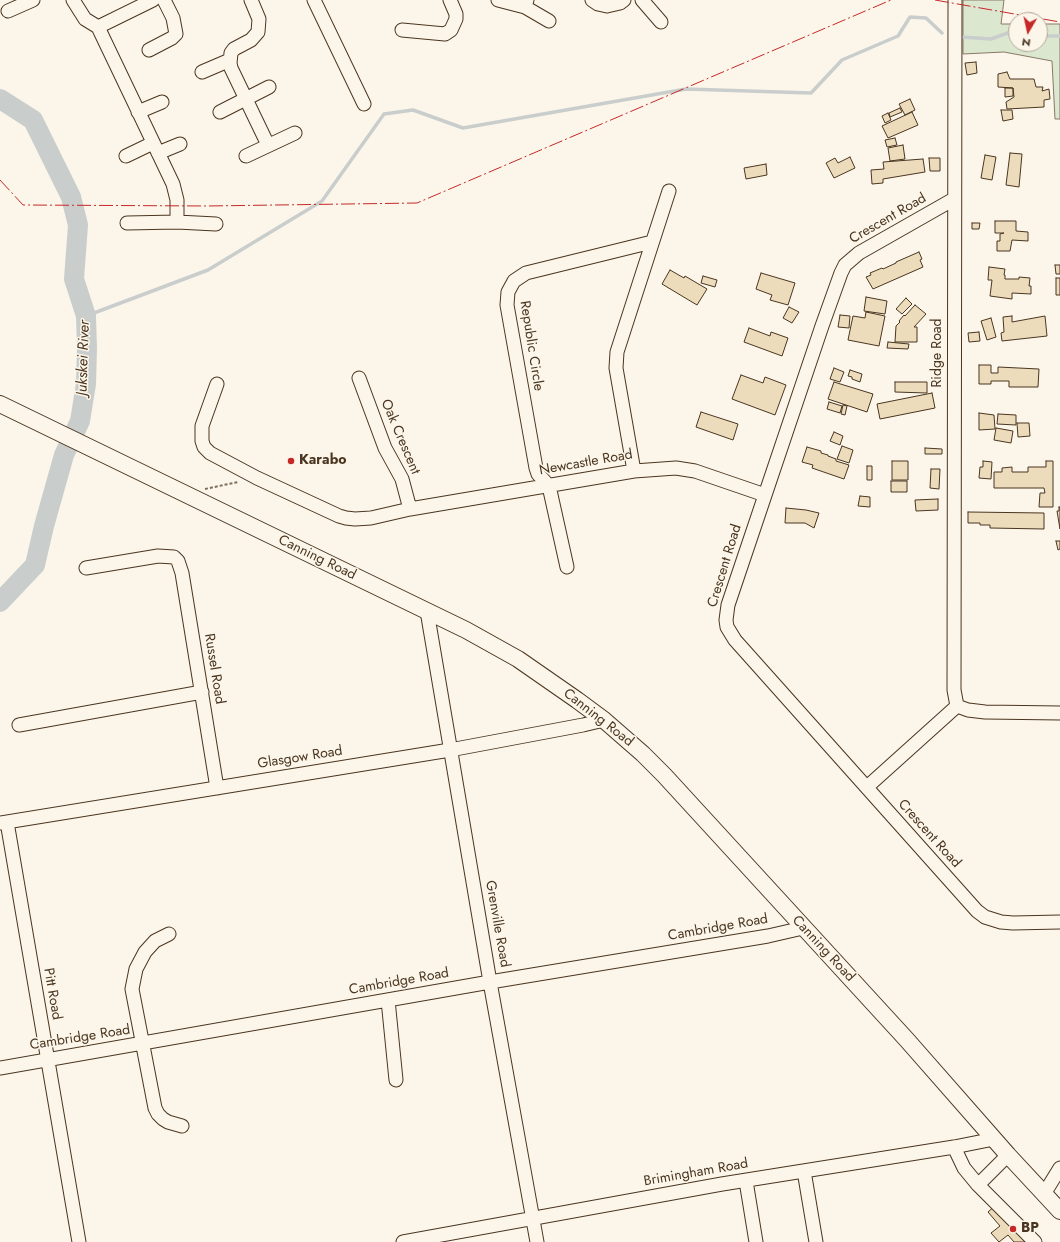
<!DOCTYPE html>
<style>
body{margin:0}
#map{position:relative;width:1060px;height:1242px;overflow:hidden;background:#fbf6e9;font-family:Jost,sans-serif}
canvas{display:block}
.north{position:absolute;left:1008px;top:12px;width:40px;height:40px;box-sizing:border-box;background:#fbf6e9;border:1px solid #b4a999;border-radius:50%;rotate:189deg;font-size:11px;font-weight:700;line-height:16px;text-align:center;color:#4a3520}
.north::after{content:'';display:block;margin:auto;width:14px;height:18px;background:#c62828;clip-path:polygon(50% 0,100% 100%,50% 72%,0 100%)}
</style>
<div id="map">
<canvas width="1060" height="1242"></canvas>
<div class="north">N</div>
</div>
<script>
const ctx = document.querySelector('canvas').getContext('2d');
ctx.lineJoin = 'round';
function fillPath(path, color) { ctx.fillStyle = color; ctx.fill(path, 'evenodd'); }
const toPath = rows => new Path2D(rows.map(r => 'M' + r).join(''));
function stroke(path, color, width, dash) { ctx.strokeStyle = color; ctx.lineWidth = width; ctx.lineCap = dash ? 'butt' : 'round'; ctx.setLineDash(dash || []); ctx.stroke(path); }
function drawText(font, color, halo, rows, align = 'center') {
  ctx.font = font + ' Jost,sans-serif'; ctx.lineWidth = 3; ctx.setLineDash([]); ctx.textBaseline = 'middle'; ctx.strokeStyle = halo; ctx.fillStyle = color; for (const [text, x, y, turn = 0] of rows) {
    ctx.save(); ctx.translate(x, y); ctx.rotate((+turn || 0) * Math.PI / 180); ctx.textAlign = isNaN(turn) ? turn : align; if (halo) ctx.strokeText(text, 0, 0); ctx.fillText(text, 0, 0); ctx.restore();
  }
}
const green = toPath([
 [963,0,1004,0,1001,24,1016,24,1016,44,1040,44,1040,24,1060,24,1060,119,1055,119,1052,61,1004,52,963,54,963,0]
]);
fillPath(green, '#dce7d0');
stroke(green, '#887966', 1);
stroke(toPath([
 [1040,33,1045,36,1060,36],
 [962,37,991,39,1016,30],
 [86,316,208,270,322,201,384,114,413,110,463,128,686,89,811,93,842,60,898,36,910,17,926,18,942,33]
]), '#c9cecd', 3.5);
stroke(toPath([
 [0,99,33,120,71,197,78,225,74,279,86,316,87,348,86,384,80,421,64,455,44,526,35,565,0,602]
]), '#c9cecd', 20);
const building = toPath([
 [976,62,977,73,967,75,965,63,976,62],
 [1007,72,1010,79,1034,79,1036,87,1043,87,1042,91,1049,89,1050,99,1044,100,1044,107,1007,109,1006,102,1014,97,1013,88,998,87,998,74,1007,72],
 [1005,88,1013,88,1013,96,1005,97,1005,88],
 [910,99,915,110,905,115,899,104,910,99],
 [900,108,902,112,890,117,889,113,900,108],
 [1001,110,1012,110,1013,119,1003,121,1001,110],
 [912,112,918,125,888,138,882,126,912,112],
 [888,113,891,120,885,123,882,116,888,113],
 [895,138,897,145,887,147,885,140,895,138],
 [903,145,905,159,890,161,888,148,903,145],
 [1010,153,1022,154,1019,187,1006,185,1010,153],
 [985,155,996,157,992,180,981,178,985,155],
 [850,157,855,168,834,178,826,163,835,158,838,163,850,157],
 [929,158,940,158,940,171,930,171,929,158],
 [923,159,925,172,883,179,883,183,872,184,871,170,884,169,883,162,923,159],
 [766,164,767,175,746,179,744,168,766,164],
 [995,221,1016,221,1016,231,1028,232,1028,241,1012,240,1010,251,997,251,997,241,1000,241,1000,234,1004,233,995,233,995,221],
 [972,223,980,223,979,229,972,229,972,223],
 [919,252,922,259,920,260,923,267,873,289,866,277,871,275,870,273,882,268,883,269,896,263,896,262,919,252],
 [1055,265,1060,265,1060,274,1056,274,1055,265],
 [989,267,1005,269,1004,275,1005,275,1005,279,1019,279,1019,277,1030,278,1029,286,1031,286,1031,294,1012,293,1012,299,990,296,992,280,988,280,989,267],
 [670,270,684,278,685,276,707,289,697,305,662,284,670,270],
 [761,273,795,283,788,305,770,300,772,295,756,289,761,273],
 [703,276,717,280,715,287,701,283,703,276],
 [1056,278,1060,278,1060,295,1056,295,1056,278],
 [866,297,887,301,885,314,864,311,866,297],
 [906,298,912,304,902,314,896,309,906,298],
 [915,305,926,314,914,327,917,327,917,342,895,342,896,326,900,322,899,321,904,315,905,316,915,305],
 [789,307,799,312,792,323,783,318,789,307],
 [866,312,885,316,879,346,848,340,853,316,865,318,866,312],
 [840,315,850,316,849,328,838,327,840,315],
 [1012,316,1012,322,1045,316,1047,336,1002,341,1001,333,1004,332,1003,317,1012,316],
 [991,318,996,337,987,340,981,321,991,318],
 [749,328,770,336,771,332,788,338,782,356,744,342,749,328],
 [979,332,980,341,969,342,968,333,979,332],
 [888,342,909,344,908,349,887,348,888,342],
 [979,365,991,365,991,373,998,373,998,367,1039,369,1038,387,1009,387,1009,381,991,381,991,384,979,384,979,365],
 [834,368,844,372,840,382,830,379,834,368],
 [850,370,862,374,860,382,852,379,852,377,848,376,850,370],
 [741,375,763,383,765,377,786,385,775,415,732,399,741,375],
 [834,382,873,394,867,412,828,399,834,382],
 [895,382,927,382,927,393,895,392,895,382],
 [932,393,935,408,880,419,877,404,932,393],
 [829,402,842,406,840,413,827,409,829,402],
 [843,405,847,406,845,415,841,414,843,405],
 [701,412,738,424,733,440,696,427,701,412],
 [979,413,994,415,995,429,979,430,979,413],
 [998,414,1016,415,1016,425,997,424,998,414],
 [1017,423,1029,423,1030,436,1018,437,1017,423],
 [996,428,1013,431,1011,443,994,440,996,428],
 [834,432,843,436,840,445,830,441,834,432],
 [842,446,853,450,849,463,837,459,842,446],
 [807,447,821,451,821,453,828,455,828,456,836,459,836,461,849,465,844,479,812,468,813,465,802,462,807,447],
 [925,448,942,449,942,454,925,454,925,448],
 [892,461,908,461,908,480,892,480,892,461],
 [983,461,992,462,991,479,979,478,980,467,983,467,983,461],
 [1046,461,1053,461,1053,507,1039,507,1040,493,1045,493,1044,488,994,488,994,472,1002,472,1002,468,1012,467,1012,472,1028,472,1028,467,1046,467,1046,461],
 [867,466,872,466,872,480,867,480,867,466],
 [931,469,940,469,939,489,930,488,931,469],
 [891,481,907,481,907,492,891,492,891,481],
 [860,496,870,497,870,507,858,506,860,496],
 [938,499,938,510,916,511,915,500,938,499],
 [1059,507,1060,507,1060,529,1057,511,1059,511,1059,507],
 [786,508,806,510,819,513,814,528,805,523,785,523,786,508],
 [968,512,1044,513,1044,529,990,528,990,525,980,525,980,523,968,523,968,512],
 [1056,541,1060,541,1060,549,1058,550,1056,541],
 [997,1204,1030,1242,1014,1242,1008,1235,999,1242,991,1233,1000,1226,988,1212,997,1204]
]);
fillPath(building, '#ecdcbc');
stroke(building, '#4a3520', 1);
const minor = toPath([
 [73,0,85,19,98,27],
 [251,0,259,19,258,32,251,40,234,49,231,53,230,63,231,68,268,145],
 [314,0,364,104],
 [498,0,525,7,527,0],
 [592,0,598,4,607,6,620,3,624,0],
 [642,0,661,22],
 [955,0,954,690,957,706],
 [525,7,549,21],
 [8,11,33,0],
 [98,27,173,184,177,200,177,222],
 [98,27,153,0],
 [402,30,445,34,451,30,456,19,456,14,450,0],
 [149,50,172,38,176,34,173,18,164,0],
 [202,72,230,60],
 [138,112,162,102],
 [220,112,269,87],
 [158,153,180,144],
 [126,156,153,143],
 [246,156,295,133],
 [954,199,859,253,845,265,841,273,822,326,728,605,726,620,727,627,735,640,977,911,985,917,1001,922,1013,923,1060,922],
 [127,223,177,222,216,224],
 [359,378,385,448,402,479,410,509],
 [217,384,202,426,202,441,204,447,210,453,257,478,339,516,346,518,355,519,371,518,410,509,634,471,676,468,695,471,765,495],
 [634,471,616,368,617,352,669,191],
 [567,567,549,486,538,474,536,468,507,305,508,292,514,281,526,273,652,242],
 [86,568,158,556,174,557,178,561,182,573,217,788],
 [427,611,490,982,537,1242],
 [19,725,202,692],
 [867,787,957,706,968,710,985,712,1060,713],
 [7,822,79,1242],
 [0,823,450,750,583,725,604,720],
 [169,934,155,941,145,952,136,969,132,989,155,1108,158,1114,163,1119,168,1122,182,1126],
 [388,1000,396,1080],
 [0,1068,490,982,768,936,803,928],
 [954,1147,964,1168,978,1185,1035,1242],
 [804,1171,816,1242],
 [746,1181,756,1242],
 [978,1185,1008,1155],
 [1044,1194,1060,1168],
 [403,1242,722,1184,954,1147,994,1139]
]);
const major = toPath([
 [0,404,466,630,518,659,577,700,604,720,643,754,664,775,907,1040,1008,1155,1060,1211]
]);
stroke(minor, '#4a3520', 15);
stroke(major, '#4a3520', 18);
stroke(toPath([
 [205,489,238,482]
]), '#7f6f5c', 2, [3, 2]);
stroke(minor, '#fbf6e9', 13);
stroke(major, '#fbf6e9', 16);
stroke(toPath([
 [935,0,1060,22],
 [0,180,23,205,207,206,417,203,891,0]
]), '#c62828', 1, [14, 3, 2, 3]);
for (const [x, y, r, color] of [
 [291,461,4,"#c62828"],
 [1013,1229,4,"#c62828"]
]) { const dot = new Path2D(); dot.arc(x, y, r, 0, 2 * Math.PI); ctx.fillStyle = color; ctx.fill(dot); stroke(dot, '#fbf6e9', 1.5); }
drawText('14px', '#4a3520', '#fbf6e9', [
 ["Crescent Road",888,219,-30],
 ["Republic Circle",531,346,81],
 ["Ridge Road",938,353,-90],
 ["Oak Crescent",400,437,67],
 ["Newcastle Road",586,463,-10],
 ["Canning Road",317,558,26],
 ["Crescent Road",725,566,-73],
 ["Russel Road",214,669,81],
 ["Canning Road",598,718,38],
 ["Glasgow Road",300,758,-9],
 ["Crescent Road",929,834,48],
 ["Grenville Road",497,924,80],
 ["Cambridge Road",718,928,-10],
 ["Canning Road",823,949,47],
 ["Cambridge Road",399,982,-10],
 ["Pitt Road",52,994,80],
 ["Cambridge Road",80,1038,-9],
 ["Brimingham Road",696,1173,-10]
]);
drawText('bold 14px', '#4a3520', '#fbf6e9', [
 ["Karabo",299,461],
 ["BP",1021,1229]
], 'left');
drawText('italic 15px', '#4a3520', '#fbf6e9', [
 ["Jukskei River",84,358,-88]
]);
</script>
